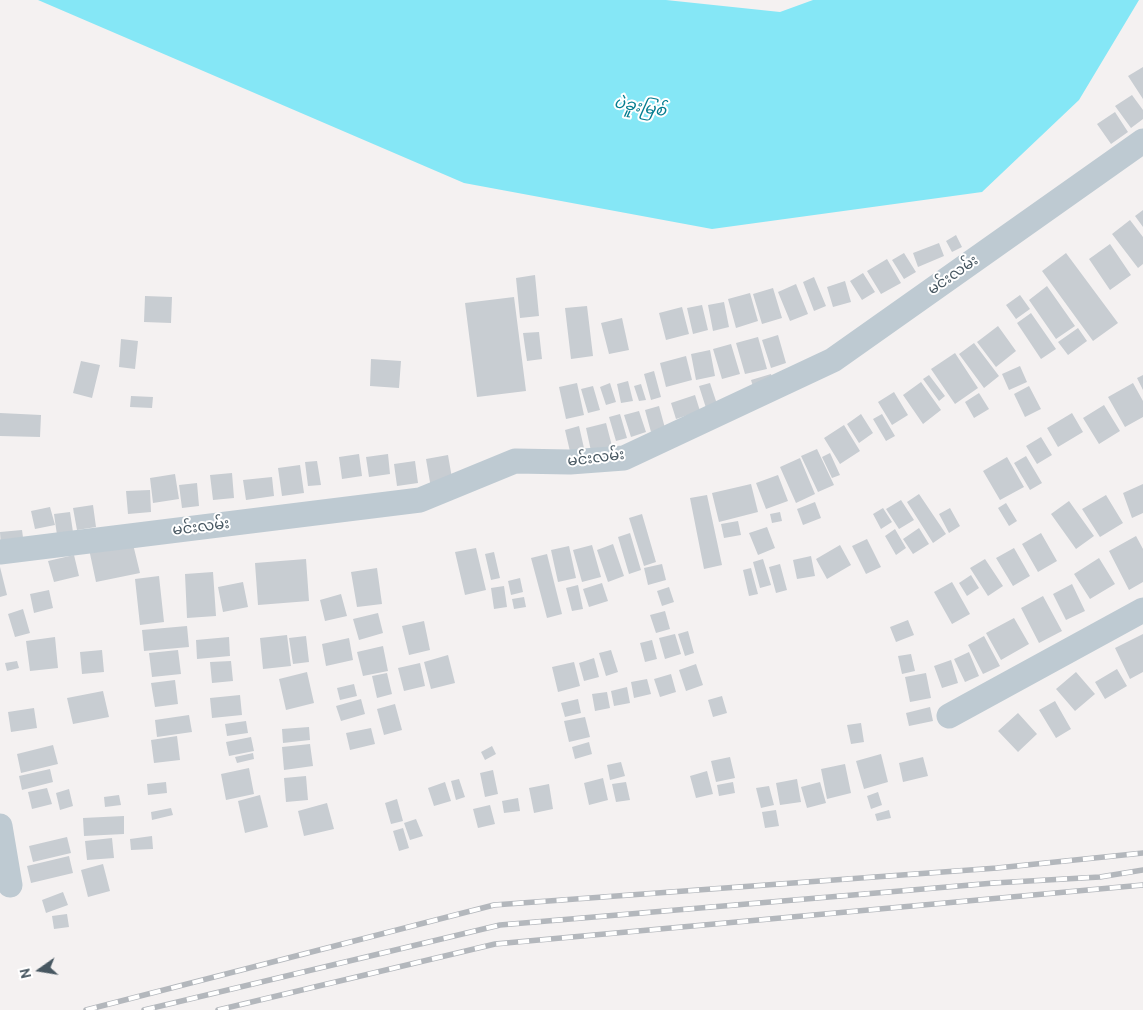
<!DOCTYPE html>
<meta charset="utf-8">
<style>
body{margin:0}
#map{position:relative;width:1143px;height:1010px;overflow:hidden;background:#f4f1f1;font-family:Cabin,sans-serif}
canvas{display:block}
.north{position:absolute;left:15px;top:945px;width:50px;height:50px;-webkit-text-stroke:4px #fff;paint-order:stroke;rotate:257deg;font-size:14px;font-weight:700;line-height:20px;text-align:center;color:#475761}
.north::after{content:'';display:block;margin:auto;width:18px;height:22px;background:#475761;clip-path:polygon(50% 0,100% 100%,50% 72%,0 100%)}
</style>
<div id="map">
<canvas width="1143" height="1010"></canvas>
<div class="north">N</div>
</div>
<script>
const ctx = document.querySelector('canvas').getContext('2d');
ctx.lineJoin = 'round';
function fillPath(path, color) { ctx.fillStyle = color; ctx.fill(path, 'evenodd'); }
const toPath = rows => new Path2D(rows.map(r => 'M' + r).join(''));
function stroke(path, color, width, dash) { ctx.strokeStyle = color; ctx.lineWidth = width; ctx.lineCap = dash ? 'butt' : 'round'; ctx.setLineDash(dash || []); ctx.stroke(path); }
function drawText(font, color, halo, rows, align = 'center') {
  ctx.font = font + ' Cabin,"Noto Sans Myanmar",sans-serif'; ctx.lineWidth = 4; ctx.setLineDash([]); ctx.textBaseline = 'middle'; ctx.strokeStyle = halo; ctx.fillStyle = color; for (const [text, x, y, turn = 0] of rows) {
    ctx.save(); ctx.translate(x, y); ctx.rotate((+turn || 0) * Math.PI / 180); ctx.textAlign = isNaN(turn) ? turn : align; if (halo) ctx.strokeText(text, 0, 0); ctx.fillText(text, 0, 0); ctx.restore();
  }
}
fillPath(toPath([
 [38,0,666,0,780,12,813,0,1139,0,1079,100,982,192,712,229,464,183]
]), '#85e7f6');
fillPath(toPath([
 [1143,67,1143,99,1128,76],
 [1132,95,1143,110,1143,119,1131,128,1115,106],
 [1115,112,1128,132,1111,144,1097,124],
 [1143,210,1143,227,1135,216],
 [1130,220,1143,237,1143,264,1138,268,1112,234],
 [956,235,962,247,952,252,946,241],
 [939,243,944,256,918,267,913,253],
 [1110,244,1131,275,1110,290,1089,259],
 [904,253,916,272,904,279,892,260],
 [1066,253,1118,323,1093,341,1042,271],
 [887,259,901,283,881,294,867,271],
 [863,273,875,292,862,300,850,281],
 [535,275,539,316,520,318,516,278],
 [814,277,826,306,814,311,803,282],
 [845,281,851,302,833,307,827,287],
 [796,284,808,314,790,321,778,292],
 [1047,286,1075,326,1056,339,1029,300],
 [773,288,782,318,762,324,753,294],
 [750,293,758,321,736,328,728,299],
 [1020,295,1030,309,1016,319,1006,305],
 [145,296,172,297,171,323,144,322],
 [514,297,526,391,477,397,465,303],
 [724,302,729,327,713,331,708,305],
 [702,305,708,330,693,334,687,308],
 [587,306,593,356,571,359,565,308],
 [682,307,689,334,666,340,659,313],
 [1031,313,1056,349,1041,359,1017,323],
 [622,318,629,350,609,354,601,323],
 [998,326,1016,351,996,367,977,342],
 [1078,328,1087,341,1068,355,1058,342],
 [539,332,542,359,527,361,523,333],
 [778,335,786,363,771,368,762,340],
 [758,337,767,369,745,374,736,343],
 [121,339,138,341,135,369,119,367],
 [974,343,999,376,984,388,959,354],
 [731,344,740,374,722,379,713,349],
 [710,350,715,376,696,380,691,354],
 [955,353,978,388,955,404,931,369],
 [686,356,692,380,666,387,660,363],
 [371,359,401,361,399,388,370,386],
 [81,361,100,365,92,398,73,393],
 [1020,366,1027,382,1009,390,1002,374],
 [654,371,661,397,651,400,644,374],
 [771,374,774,384,754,390,751,380],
 [929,375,945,396,939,401,923,379],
 [1143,375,1143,390,1137,378],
 [628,381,633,401,621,403,617,384],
 [921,382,941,410,923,424,903,395],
 [577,383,584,415,566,419,559,387],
 [610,383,616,402,606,405,600,387],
 [710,383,717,404,706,408,699,386],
 [1133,383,1143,401,1143,417,1125,427,1108,397],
 [641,384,646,400,639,401,634,386],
 [593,386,600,410,588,413,581,389],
 [1029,386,1041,409,1025,417,1014,394],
 [894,392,908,415,892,425,878,402],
 [979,393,989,409,974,418,965,402],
 [695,395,700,411,676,419,671,403],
 [131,396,153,397,152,408,130,407],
 [1104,405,1120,431,1099,444,1083,418],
 [659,406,665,428,651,432,645,410],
 [639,411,646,432,631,437,624,415],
 [0,413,41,415,40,437,0,436],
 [1072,413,1083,432,1058,447,1047,428],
 [620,414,627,438,616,441,609,417],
 [861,414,873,433,859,443,847,424],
 [882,414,895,436,886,441,873,419],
 [606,423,612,446,591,451,586,428],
 [844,425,860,451,840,464,824,438],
 [579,426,586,457,572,460,565,430],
 [1041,437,1052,455,1037,464,1026,446],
 [817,449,834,485,818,492,801,456],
 [830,453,840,475,832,478,822,457],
 [359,454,362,476,342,479,339,457],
 [388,454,390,474,369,477,366,457],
 [448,455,453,484,431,488,426,459],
 [1026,456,1042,483,1030,490,1014,463],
 [1007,457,1024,487,1000,500,983,471],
 [800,458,815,494,796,503,780,467],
 [317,461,321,485,308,486,305,462],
 [415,461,418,483,397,486,394,464],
 [300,465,304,493,282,496,278,468],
 [232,473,234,498,213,500,210,475],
 [175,474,179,499,153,503,150,478],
 [778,475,788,501,766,509,756,483],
 [272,477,274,496,246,500,243,480],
 [197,483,199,506,182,508,179,485],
 [751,484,758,512,719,522,712,493],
 [1143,484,1143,513,1132,518,1123,493],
 [150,490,151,512,128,514,126,491],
 [919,494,946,534,933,543,907,502],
 [707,495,722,565,704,569,690,498],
 [1106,495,1123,523,1100,537,1082,509],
 [901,500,914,520,899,529,886,509],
 [1069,501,1094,536,1076,549,1051,514],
 [815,502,821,518,803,525,797,509],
 [1006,503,1017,521,1009,526,998,508],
 [93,505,96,527,77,530,73,508],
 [50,507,55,525,35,529,31,511],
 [883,508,892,522,881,529,873,514],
 [950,508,960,526,949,533,939,514],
 [70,512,73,532,57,535,54,514],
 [780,512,782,521,772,523,770,514],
 [642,514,656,562,644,566,629,518],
 [738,521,741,535,724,538,721,524],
 [767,527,775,548,758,555,749,533],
 [919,528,929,544,913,554,903,539],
 [895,529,906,548,896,555,885,536],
 [22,530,24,545,1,547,0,532],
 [630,533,641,570,629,574,618,537],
 [1041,533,1057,561,1038,572,1022,544],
 [1136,536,1143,549,1143,582,1129,590,1109,551],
 [867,539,881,567,866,574,852,546],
 [132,540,140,573,96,582,89,549],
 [613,544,624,576,608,582,597,550],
 [592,545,601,577,582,582,573,550],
 [840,545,851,565,827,579,816,559],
 [569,546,576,578,558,582,551,550],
 [476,548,486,590,465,595,455,552],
 [1014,548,1030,576,1013,586,996,558],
 [494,552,500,578,491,580,485,554],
 [547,554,562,614,547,618,531,558],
 [74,555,79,576,54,582,48,561],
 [811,556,815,576,797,579,793,560],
 [1099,558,1115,584,1090,599,1074,574],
 [306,559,309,601,258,605,255,563],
 [763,559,771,585,760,588,753,562],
 [985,559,1003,586,988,596,970,568],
 [662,564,666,580,648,585,644,568],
 [780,564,787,590,776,593,769,567],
 [0,567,7,595,0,597],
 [377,568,382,604,357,607,351,572],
 [751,568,758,594,749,596,743,570],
 [213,572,216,616,187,618,185,574],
 [971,575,979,588,967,596,959,583],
 [159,576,164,622,140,625,135,579],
 [520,578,523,592,511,595,508,581],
 [243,582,248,607,223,612,218,587],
 [952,582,970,614,952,624,934,592],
 [602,583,608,601,589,607,583,589],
 [1072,584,1085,611,1066,620,1053,594],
 [578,585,583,609,572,611,566,588],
 [504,586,507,607,494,609,491,588],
 [669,587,674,602,662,606,657,591],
 [49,590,53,608,34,613,30,594],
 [341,594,347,616,325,621,320,600],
 [1043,596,1062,631,1039,643,1021,608],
 [524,597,526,607,514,609,512,599],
 [23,609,30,633,15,637,8,614],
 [665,611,670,629,656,633,650,615],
 [378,613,383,633,359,640,353,619],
 [1014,618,1029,644,1001,660,986,633],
 [908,620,914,635,896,642,890,627],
 [424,621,430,650,409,655,402,626],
 [187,626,189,647,144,651,142,630],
 [688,631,694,653,685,656,678,634],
 [675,634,681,654,665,659,659,638],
 [1143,634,1143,672,1130,679,1115,648],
 [287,635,291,666,263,669,260,638],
 [306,636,309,662,293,664,289,638],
 [984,636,1000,666,983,674,968,645],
 [55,637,58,668,30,671,26,641],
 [229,637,230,656,197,659,196,640],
 [349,638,353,660,326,666,322,644],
 [652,640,657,659,645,662,640,643],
 [383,646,388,671,363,676,357,652],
 [102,650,104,672,82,674,80,652],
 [178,650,181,674,152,677,149,653],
 [611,650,618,672,606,676,599,653],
 [969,652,979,676,965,682,954,659],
 [911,654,915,671,902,674,898,656],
 [448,655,455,683,431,689,424,662],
 [594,658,599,677,584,681,579,663],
 [951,660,958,683,942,688,934,666],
 [17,661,19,668,7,671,5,663],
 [231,661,233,681,212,683,210,662],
 [574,662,580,686,558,692,552,667],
 [420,663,425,686,404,691,398,668],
 [696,664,703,685,686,691,679,670],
 [1117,669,1127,686,1105,699,1095,682],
 [307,672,314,703,286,710,279,679],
 [1076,672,1095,694,1075,711,1056,689],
 [387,673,392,694,377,698,372,676],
 [926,673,931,698,910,702,905,677],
 [671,674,676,692,660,697,654,679],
 [647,679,651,694,634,698,631,682],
 [175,680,178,704,155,707,151,683],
 [354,684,357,696,340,700,337,688],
 [627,687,630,703,614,706,611,691],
 [103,691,109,717,73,724,67,698],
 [607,692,610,708,595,711,592,694],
 [240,695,242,715,212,718,210,698],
 [722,696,727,713,713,717,708,700],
 [361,699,365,714,341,721,336,706],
 [578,699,581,713,565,717,561,703],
 [1055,701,1071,729,1056,738,1039,710],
 [395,704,402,730,384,735,377,709],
 [930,707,933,721,909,726,906,713],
 [34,708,37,728,11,732,8,712],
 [1018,713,1037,734,1018,752,998,731],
 [189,715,192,732,157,737,155,720],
 [585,717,590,737,569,742,564,721],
 [246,721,248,733,227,736,225,724],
 [861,723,864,742,851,744,847,725],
 [309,727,310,740,283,743,282,729],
 [371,728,375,744,350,750,346,733],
 [177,736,180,760,154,763,151,740],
 [251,737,254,751,229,756,226,742],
 [589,742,592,754,575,759,572,747],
 [310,744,313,766,284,770,282,747],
 [53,745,58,764,21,773,17,754],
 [492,746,496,754,485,760,481,752],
 [253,753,254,759,237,763,235,757],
 [881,754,888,782,864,789,856,761],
 [730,757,735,778,716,782,711,761],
 [923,757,928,776,903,782,899,763],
 [621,762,625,776,610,780,607,765],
 [845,764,851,793,827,799,821,769],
 [249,768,254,794,226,800,221,774],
 [50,769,53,782,22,790,19,776],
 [493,770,498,794,485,797,480,773],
 [707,771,713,794,696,798,690,776],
 [306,776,308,800,286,802,284,778],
 [603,778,608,800,589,805,584,783],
 [459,779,465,797,456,800,451,781],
 [797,779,801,802,780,805,776,783],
 [166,782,167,793,148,795,147,784],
 [445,782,451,801,434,806,428,788],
 [626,782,630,800,616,802,612,784],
 [733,782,735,793,719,796,717,785],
 [820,782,826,803,807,808,801,787],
 [549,784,553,809,534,813,529,788],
 [769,786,774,805,761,808,756,788],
 [47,788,52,804,32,809,28,792],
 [69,789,73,806,60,810,56,793],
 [878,792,882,805,871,809,867,796],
 [119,795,121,805,105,807,104,797],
 [260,795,268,827,245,833,238,801],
 [518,798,520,811,504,813,502,801],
 [397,799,403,821,391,824,385,803],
 [327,803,334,829,304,836,298,811],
 [490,805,495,824,478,828,473,809],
 [171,808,173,815,152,820,151,812],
 [776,810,779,826,765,828,762,812],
 [889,810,891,818,877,821,875,814],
 [124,816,124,834,84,836,83,818],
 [416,819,423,836,410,840,404,823],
 [403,828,409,848,399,851,393,831],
 [152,836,153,849,131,850,130,839],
 [67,837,71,853,33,862,29,846],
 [112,838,114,858,87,860,85,841],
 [69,856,73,873,31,883,27,866],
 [103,864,110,891,88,897,81,870],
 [63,892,68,905,46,913,42,900],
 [67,914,69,927,54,929,52,916]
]), '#c8cdd2');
stroke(toPath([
 [0,552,420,500,515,461,570,462,624,458,833,360,1143,141],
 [949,716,1143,610],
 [0,826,10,885]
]), '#becad2', 25);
const rail = toPath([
 [86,1010,494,905,997,868,1143,853],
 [144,1010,500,925,994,883,1100,877,1143,870],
 [218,1010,495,944,1143,885]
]);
stroke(rail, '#b3b7bc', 5.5);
stroke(rail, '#fff', 4, [11]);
drawText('15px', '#475761', '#fff', [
 ["မင်းလမ်း",953,275,-35],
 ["မင်းလမ်း",596,458,-7],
 ["မင်းလမ်း",201,527,-7]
]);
drawText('italic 16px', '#047d90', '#fff', [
 ["ပဲခူးမြစ်",640,107,10]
]);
</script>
